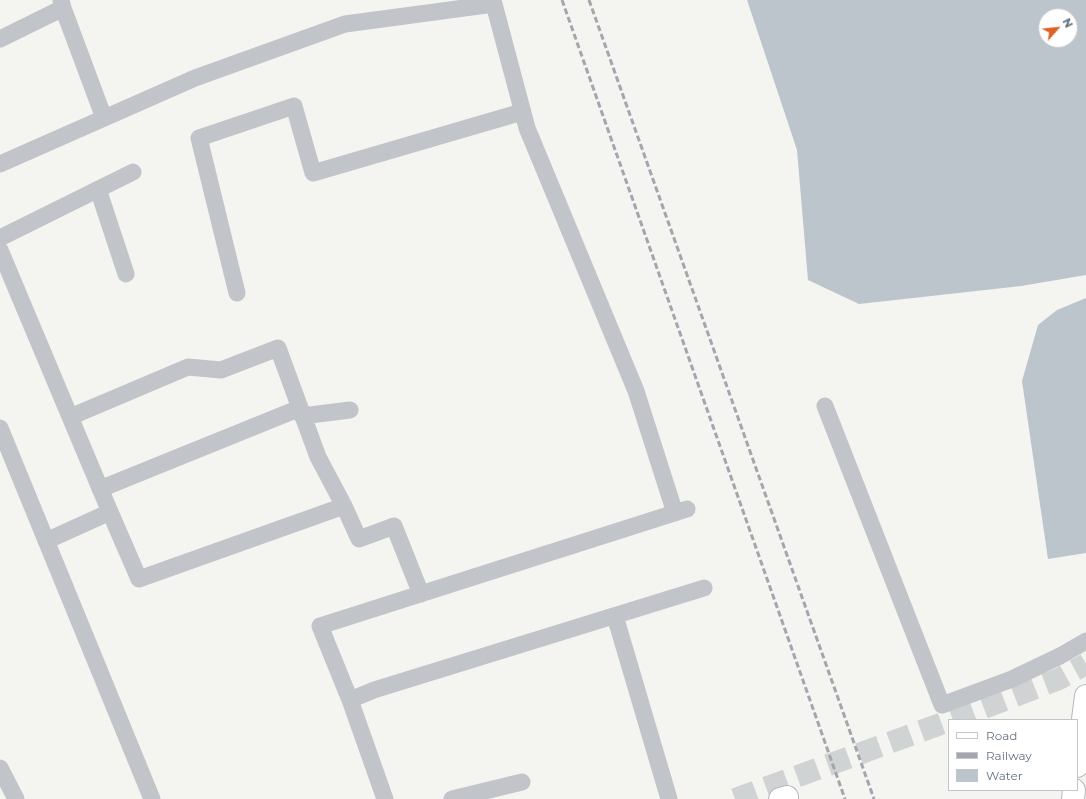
<!DOCTYPE html>
<style>
body{margin:0}
#map{position:relative;width:1086px;height:799px;overflow:hidden;background:#f4f4f0;font-family:Montserrat,sans-serif}
canvas{display:block}
.legend{position:absolute;left:948px;top:719px;width:130px;height:72px;box-sizing:border-box;background:#fff;border:1px solid #c1c6cd;margin:0;padding:5px 7px;list-style:none;font-size:12px;color:#637181}
.legend li{display:flex;align-items:center;gap:8px;height:20px}
.legend b{width:20px;border:1px solid #c1c6cd}
.north{position:absolute;left:1038px;top:8px;width:40px;height:40px;box-sizing:border-box;background:#fff;border:1px solid #c1c6cd;border-radius:50%;rotate:63deg;font-size:11px;font-weight:700;line-height:16px;text-align:center;color:#637181}
.north::after{content:'';display:block;margin:auto;width:14px;height:18px;background:#e06124;clip-path:polygon(50% 0,100% 100%,50% 72%,0 100%)}
</style>
<div id="map">
<canvas width="1086" height="799"></canvas>
<ul class="legend">
<li><b style="height:5px;background:#fff"></b>Road</li>
<li><b style="height:5px;background:#a2a7ad"></b>Railway</li>
<li><b style="height:11px;background:#bcc5cb"></b>Water</li>
</ul>
<div class="north">N</div>
</div>
<script>
const ctx = document.querySelector('canvas').getContext('2d');
ctx.lineJoin = 'round';
function fillPath(path, color) { ctx.fillStyle = color; ctx.fill(path, 'evenodd'); }
const toPath = rows => new Path2D(rows.map(r => 'M' + r).join(''));
function stroke(path, color, width, dash) { ctx.strokeStyle = color; ctx.lineWidth = width; ctx.lineCap = dash ? 'butt' : 'round'; ctx.setLineDash(dash || []); ctx.stroke(path); }
fillPath(toPath([
 [747,0,1086,0,1086,275,1021,286,859,304,808,280,797,150],
 [1046,16,1070,16,1070,40,1046,40],
 [1086,298,1086,553,1048,559,1022,381,1038,325,1057,310]
]), '#bcc5cb');
stroke(toPath([
 [953,720,1059,679,1086,664],
 [735,799,949,721]
]), '#d0d3d4', 22, [22, 11]);
const secondary = toPath([
 [1077,766,1086,696],
 [780,799,787,797,787,799],
 [1073,799,1074,790]
]);
stroke(secondary, '#b4b8bc', 24);
stroke(toPath([
 [63,8,104,118],
 [0,39,63,8,61,0],
 [0,164,195,78,345,24,494,4,527,128,636,391,675,513],
 [98,189,126,274],
 [0,238,133,172],
 [0,250,110,512],
 [237,293,199,138,294,106,313,173,522,112],
 [825,406,942,705,1012,679,1060,656,1086,641],
 [302,416,350,410],
 [70,417,188,367,221,370,278,348,318,457,344,506],
 [0,428,152,799],
 [100,489,300,408],
 [46,541,110,512,139,579,344,506,359,539,394,526,421,594],
 [615,616,669,799],
 [350,700,320,626,687,509],
 [0,768,16,799],
 [385,799,350,700,374,690,704,588],
 [452,799,522,782]
]), '#c1c4c8', 17);
stroke(secondary, '#fff', 22);
stroke(toPath([
 [562,0,845,799],
 [589,0,874,799]
]), '#a2a7ad', 3, [6, 3]);
</script>
